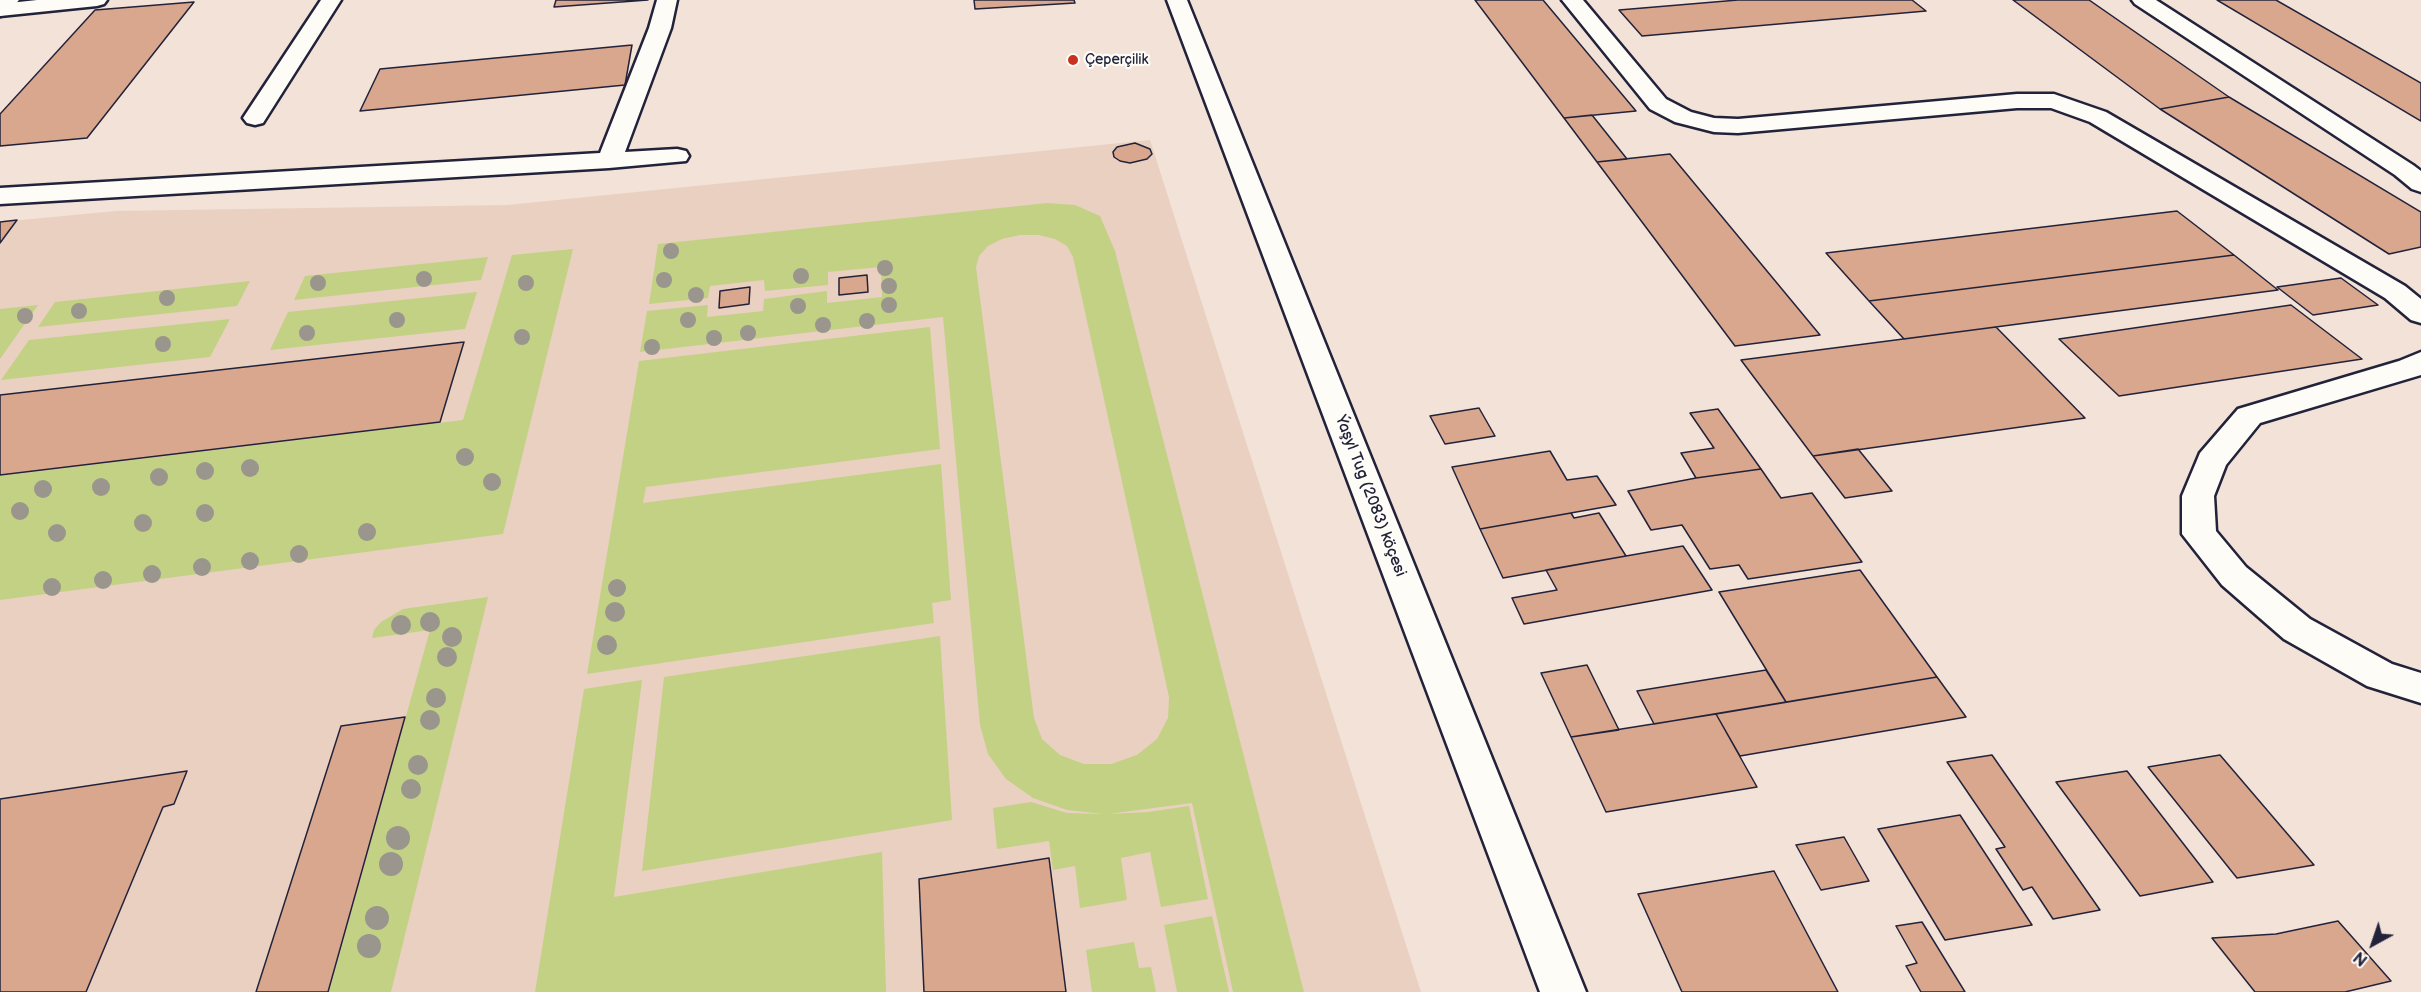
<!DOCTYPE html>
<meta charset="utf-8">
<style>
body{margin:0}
#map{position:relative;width:2421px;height:992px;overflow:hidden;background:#f2e2d7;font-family:"Balsamiq Sans",sans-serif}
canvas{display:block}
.north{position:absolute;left:2343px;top:914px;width:60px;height:60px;-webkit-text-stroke:4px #fdfcf7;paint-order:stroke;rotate:220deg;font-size:16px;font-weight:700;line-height:24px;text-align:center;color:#22223b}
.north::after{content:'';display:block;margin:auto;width:21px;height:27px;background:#22223b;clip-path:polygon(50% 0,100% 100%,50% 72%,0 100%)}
</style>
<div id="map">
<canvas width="2421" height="992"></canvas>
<div class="north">N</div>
</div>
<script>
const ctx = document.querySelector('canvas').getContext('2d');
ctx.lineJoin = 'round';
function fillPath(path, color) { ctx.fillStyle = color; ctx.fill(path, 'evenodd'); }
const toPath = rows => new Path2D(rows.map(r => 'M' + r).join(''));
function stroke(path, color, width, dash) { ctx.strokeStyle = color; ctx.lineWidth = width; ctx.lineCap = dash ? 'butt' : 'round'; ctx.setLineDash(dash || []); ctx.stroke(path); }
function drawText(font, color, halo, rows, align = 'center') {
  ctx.font = font + ' "Balsamiq Sans",sans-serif'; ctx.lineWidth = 4.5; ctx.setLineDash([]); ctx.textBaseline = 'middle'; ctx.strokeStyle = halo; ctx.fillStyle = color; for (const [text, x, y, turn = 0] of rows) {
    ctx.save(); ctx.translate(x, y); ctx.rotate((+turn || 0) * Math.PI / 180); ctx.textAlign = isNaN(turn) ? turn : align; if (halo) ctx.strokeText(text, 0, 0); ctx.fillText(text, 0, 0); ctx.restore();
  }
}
fillPath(toPath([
 [1150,140,1421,992,0,992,0,222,116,211,508,205]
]), '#ead0c1');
fillPath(toPath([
 [1047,203,1075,205,1100,216,1115,251,1304,992,1233,992,1192,803,1108,814,1148,812,1189,806,1208,899,1161,907,1150,852,1121,858,1127,900,1080,908,1075,866,1053,870,1049,841,997,849,993,808,1031,802,1067,813,1103,814,1067,810,1033,798,1006,779,988,754,980,725,943,317,640,352,647,311,708,305,707,317,763,311,764,299,827,291,827,303,882,297,881,267,828,272,828,285,765,291,764,280,710,286,708,298,649,304,658,244],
 [1020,235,1039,235,1055,239,1067,246,1073,257,1169,697,1168,718,1157,739,1137,755,1111,764,1084,764,1060,755,1042,739,1034,718,976,267,979,256,988,246,1002,239],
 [573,249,503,534,0,600,0,476,463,420,512,255],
 [488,257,481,280,294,300,305,276],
 [250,281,237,306,38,327,55,302],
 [477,292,465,329,270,350,288,312],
 [38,305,0,359,0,309],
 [230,319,210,357,1,380,29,340],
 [930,327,940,449,646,487,643,503,941,464,951,600,932,603,934,623,587,674,639,361],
 [488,597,391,992,329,992,430,630,372,638,374,630,381,622,403,609],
 [940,636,952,820,642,871,664,677],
 [642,680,614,897,882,852,886,992,535,992,584,689],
 [1212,916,1229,992,1177,992,1164,925],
 [1134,942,1139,968,1151,967,1156,992,1092,992,1086,950]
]), '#c3d185');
const building = toPath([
 [556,0,648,0,554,7,556,0],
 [974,0,1074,0,1075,3,975,9,974,0],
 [1475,0,1543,0,1636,111,1564,118,1475,0],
 [1738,0,1912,0,1926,11,1642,36,1619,10,1738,0],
 [2013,0,2089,0,2229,97,2160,109,2013,0],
 [2217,0,2276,0,2421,83,2421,121,2217,0],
 [194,2,87,138,0,146,0,114,95,10,194,2],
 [632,45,625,85,360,111,380,69,632,45],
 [2229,97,2421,212,2421,247,2389,254,2160,109,2229,97],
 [1592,115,1627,159,1597,162,1564,118,1592,115],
 [1135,143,1150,149,1152,154,1147,159,1130,163,1120,161,1114,157,1113,152,1117,147,1135,143],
 [1670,154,1820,335,1735,346,1597,162,1670,154],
 [2177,211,2234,255,1869,301,1826,253,2177,211],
 [17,220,0,243,0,222,17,220],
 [2234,255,2278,290,1904,339,1869,301,2234,255],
 [867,275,868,292,839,295,839,278,867,275],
 [2341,278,2378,305,2313,315,2277,287,2341,278],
 [750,287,749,304,719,308,720,291,750,287],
 [2291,305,2362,359,2119,396,2059,339,2291,305],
 [1996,327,2085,418,1813,456,1741,360,1996,327],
 [464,342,440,422,0,475,0,395,464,342],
 [1479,408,1495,436,1445,444,1430,416,1479,408],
 [1718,409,1761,469,1696,478,1681,453,1714,448,1690,413,1718,409],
 [1858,449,1892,491,1845,498,1813,456,1858,449],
 [1550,451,1567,480,1597,476,1616,505,1480,529,1452,467,1550,451],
 [1761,469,1781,498,1812,493,1862,562,1748,579,1739,565,1710,569,1682,525,1651,530,1628,491,1696,478,1761,469],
 [1571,513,1574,518,1599,513,1626,556,1503,578,1480,529,1571,513],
 [1683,546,1712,590,1524,624,1512,598,1557,590,1546,570,1683,546],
 [1860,570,1937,677,1786,702,1719,592,1860,570],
 [1587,665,1619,730,1571,737,1541,673,1587,665],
 [1766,670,1786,702,1654,724,1637,691,1766,670],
 [1937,677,1966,717,1740,756,1716,714,1937,677],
 [1716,714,1757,787,1606,812,1571,737,1716,714],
 [405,717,328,992,256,992,341,726,405,717],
 [1992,755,2100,910,2053,919,2032,887,2023,890,1996,849,2005,847,1947,762,1992,755],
 [2220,755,2314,865,2237,878,2148,767,2220,755],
 [187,771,174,804,163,807,86,992,0,992,0,799,187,771],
 [2127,771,2213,882,2140,896,2056,782,2127,771],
 [1960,815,2032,925,1945,940,1878,829,1960,815],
 [1844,837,1869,881,1821,890,1796,845,1844,837],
 [1049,858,1066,992,924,992,919,879,1049,858],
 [1774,871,1838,992,1682,992,1638,894,1774,871],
 [2338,921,2391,981,2345,992,2255,992,2212,938,2276,934,2338,921],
 [1922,922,1965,992,1921,992,1906,966,1917,963,1896,926,1922,922]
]);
fillPath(building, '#d9a78d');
stroke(building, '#22223b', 1.5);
const lane = toPath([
 [37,0,107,0,104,4,97,6,0,16,0,4,37,0],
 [321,0,341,0,263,123,255,125,247,123,243,118,321,0],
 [657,0,677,0,671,28,625,152,677,149,686,151,689,156,686,161,609,168,0,204,0,188,600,153,649,28,657,0],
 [1562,0,1583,0,1666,99,1691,112,1714,118,1738,119,2017,94,2054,94,2106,112,2405,286,2421,299,2421,323,2411,320,2385,298,2090,122,2051,108,2017,108,1738,133,1714,132,1675,122,1650,109,1562,0],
 [2132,0,2156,0,2413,165,2421,171,2421,192,2412,189,2395,175,2135,4,2132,0],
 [2421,352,2421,375,2260,423,2226,465,2214,496,2216,531,2246,567,2310,619,2392,664,2421,673,2421,703,2367,686,2284,639,2222,585,2182,534,2182,496,2200,453,2238,409,2399,361,2421,352]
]);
const street = toPath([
 [0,0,19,0,7,14,0,16,0,0],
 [1167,0,1187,0,1586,992,1540,992,1167,0]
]);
stroke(lane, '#22223b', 5);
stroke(street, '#22223b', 5);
fillPath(lane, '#fdfcf7');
fillPath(street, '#fdfcf7');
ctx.fillStyle = '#9a968d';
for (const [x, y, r] of [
 [671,251,8],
 [885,268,8],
 [801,276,8],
 [424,279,8],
 [664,280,8],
 [318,283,8],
 [526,283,8],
 [889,286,8],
 [696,295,8],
 [167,298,8],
 [889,305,8],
 [798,306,8],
 [79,311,8],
 [25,316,8],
 [397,320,8],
 [688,320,8],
 [867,321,8],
 [823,325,8],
 [307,333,8],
 [748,333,8],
 [522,337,8],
 [714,338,8],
 [163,344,8],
 [652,347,8],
 [465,457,9],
 [250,468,9],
 [205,471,9],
 [159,477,9],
 [492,482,9],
 [101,487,9],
 [43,489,9],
 [20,511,9],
 [205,513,9],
 [143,523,9],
 [367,532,9],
 [57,533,9],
 [299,554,9],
 [250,561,9],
 [202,567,9],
 [152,574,9],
 [103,580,9],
 [52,587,9],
 [617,588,9],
 [615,612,10],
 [430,622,10],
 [401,625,10],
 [452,637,10],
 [607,645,10],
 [447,657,10],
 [436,698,10],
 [430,720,10],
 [418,765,10],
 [411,789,10],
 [398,838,12],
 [391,864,12],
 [377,918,12],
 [369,946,12]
]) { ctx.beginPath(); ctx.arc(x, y, r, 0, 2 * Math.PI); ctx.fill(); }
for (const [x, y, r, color] of [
 [1073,60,6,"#c8321e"]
]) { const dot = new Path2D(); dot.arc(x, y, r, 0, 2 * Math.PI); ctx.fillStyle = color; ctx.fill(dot); stroke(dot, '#fdfcf7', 2); }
drawText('14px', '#22223b', '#fdfcf7', [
 ["Çeperçilik",1085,60]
], 'left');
drawText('16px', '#22223b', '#fdfcf7', [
 ["Ýaşyl Tug (2083) köçesi",1370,496,69]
]);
</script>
